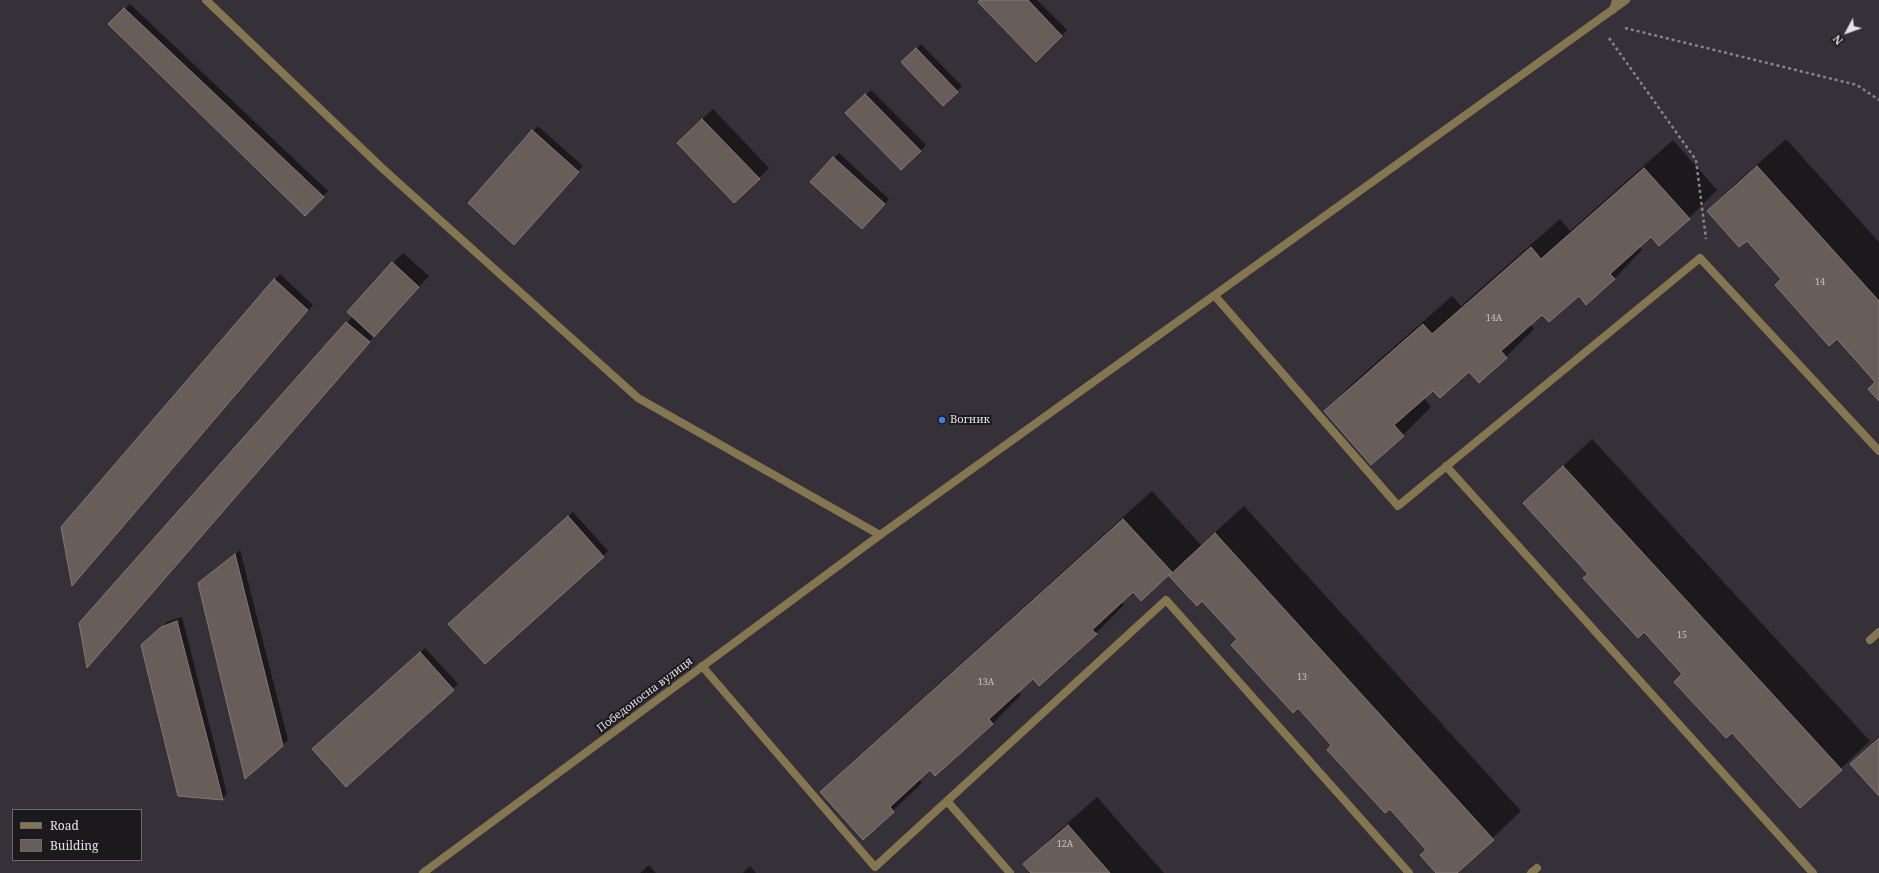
<!DOCTYPE html>
<meta charset="utf-8">
<style>
body{margin:0}
#map{position:relative;width:1879px;height:873px;overflow:hidden;background:#363038;font-family:"Noto Serif",serif}
canvas{display:block}
.legend{position:absolute;left:12px;top:809px;width:130px;height:52px;box-sizing:border-box;background:#1c191d;border:1px solid #6c696e;margin:0;padding:5px 7px;list-style:none;font-size:12px;color:#e5e2e7}
.legend li{display:flex;align-items:center;gap:8px;height:20px}
.legend b{width:20px;border:1px solid #6c696e}
.north{position:absolute;left:1827px;top:12px;width:40px;height:40px;-webkit-text-stroke:3px #1c191d;paint-order:stroke;rotate:229deg;font-size:11px;font-weight:700;line-height:16px;text-align:center;color:#e5e2e7}
.north::after{content:'';display:block;margin:auto;width:14px;height:18px;background:#e5e2e7;clip-path:polygon(50% 0,100% 100%,50% 72%,0 100%)}
</style>
<div id="map">
<canvas width="1879" height="873"></canvas>
<ul class="legend">
<li><b style="height:5px;background:#857652"></b>Road</li>
<li><b style="height:11px;background:#685d58"></b>Building</li>
</ul>
<div class="north">N</div>
</div>
<script>
const ctx = document.querySelector('canvas').getContext('2d');
ctx.lineJoin = 'round';
function fillPath(path, color) { ctx.fillStyle = color; ctx.fill(path, 'evenodd'); }
const toPath = rows => new Path2D(rows.map(r => 'M' + r).join(''));
function stroke(path, color, width, dash) { ctx.strokeStyle = color; ctx.lineWidth = width; ctx.lineCap = dash ? 'butt' : 'round'; ctx.setLineDash(dash || []); ctx.stroke(path); }
function drawText(font, color, halo, rows, align = 'center') {
  ctx.font = font + ' "Noto Serif",serif'; ctx.lineWidth = 4; ctx.setLineDash([]); ctx.textBaseline = 'middle'; ctx.strokeStyle = halo; ctx.fillStyle = color; for (const [text, x, y, turn = 0] of rows) {
    ctx.save(); ctx.translate(x, y); ctx.rotate((+turn || 0) * Math.PI / 180); ctx.textAlign = isNaN(turn) ? turn : align; if (halo) ctx.strokeText(text, 0, 0); ctx.fillText(text, 0, 0); ctx.restore();
  }
}
fillPath(toPath([
 [981,0,1037,0,1067,30,1036,61],
 [130,4,328,191,305,214,110,24],
 [921,44,962,86,943,104,903,62],
 [871,90,926,145,902,169,847,113],
 [713,109,769,168,759,178,688,132],
 [538,126,583,166,519,238,469,203],
 [1786,139,1879,242,1879,400,1876,382,1837,338,1747,240,1708,211,1736,183],
 [1673,140,1717,190,1689,218,1651,236,1639,246,1642,250,1614,279,1542,313,1530,324,1534,329,1506,357,1470,371,1433,390,1424,398,1431,407,1403,435,1325,411,1353,383,1452,296,1461,306,1560,219,1570,231],
 [839,153,889,199,867,223,812,182],
 [403,253,429,276,374,336,92,661,80,624,353,316,393,263],
 [280,274,313,305,77,580,62,527],
 [1592,439,1870,741,1800,807,1683,674,1524,503],
 [1152,491,1201,545,1244,506,1521,811,1456,873,1438,873,1428,849,1239,639,1202,599,1197,605,1168,574,1134,591,1121,602,1124,605,1096,633,1033,677,1018,691,1021,695,993,723,935,775,930,769,919,779,922,783,863,839,821,792,850,764],
 [573,512,608,551,603,556,454,619],
 [240,550,288,740,282,745,205,578],
 [182,617,227,794,222,799,148,640,167,622],
 [425,648,458,684,347,785,318,744],
 [1879,736,1879,795,1851,764],
 [1097,797,1164,873,1033,873,1025,864,1053,836],
 [649,865,656,873,640,873],
 [750,866,756,873,743,873]
]), '#0007');
const building = toPath([
 [980,0,1028,0,1062,36,1036,62,978,2,980,0],
 [124,8,324,197,305,216,108,24,124,8],
 [916,48,958,92,943,106,901,62,916,48],
 [865,94,921,151,901,170,845,113,865,94],
 [702,119,760,179,734,203,677,143,702,119],
 [532,130,579,172,514,245,468,203,532,130],
 [833,157,885,204,862,229,810,182,833,157],
 [1757,166,1879,301,1879,401,1868,389,1875,382,1837,339,1829,346,1775,285,1781,279,1747,241,1739,247,1707,211,1757,166],
 [1644,168,1690,219,1659,246,1651,237,1610,274,1615,279,1586,305,1579,296,1549,322,1542,315,1501,351,1507,358,1479,383,1469,372,1440,398,1433,391,1394,425,1404,436,1371,465,1324,411,1423,324,1432,334,1531,247,1541,259,1644,168],
 [392,262,419,287,374,337,347,312,392,262],
 [274,279,308,310,72,586,61,527,274,279],
 [346,322,370,342,87,668,79,623,346,322],
 [1563,466,1842,770,1800,808,1732,733,1726,738,1674,682,1682,674,1644,632,1638,638,1583,578,1588,574,1523,503,1563,466],
 [568,516,604,557,485,664,448,624,568,516],
 [1123,519,1172,572,1141,601,1133,592,1092,630,1097,634,1039,686,1033,679,989,719,993,724,935,776,930,770,890,807,894,812,863,840,820,792,1123,519],
 [1215,533,1494,840,1457,873,1436,873,1420,855,1426,850,1390,809,1385,813,1327,750,1331,745,1298,708,1293,713,1231,645,1237,639,1202,601,1197,606,1169,576,1215,533],
 [235,554,283,746,245,779,198,583,235,554],
 [177,621,223,800,178,796,141,645,161,627,177,621],
 [420,652,454,690,346,787,312,749,420,652],
 [1879,738,1879,796,1850,764,1879,738],
 [1068,825,1110,873,1031,873,1023,864,1068,825]
]);
fillPath(building, '#685d58');
stroke(building, '#847973', 1);
stroke(toPath([
 [1625,28,1857,85,1879,100],
 [1609,38,1696,160,1706,239]
]), '#89848b', 2.5, [3, 3]);
stroke(toPath([
 [1215,296,1398,506,1700,258,1879,451],
 [1446,466,1813,873],
 [1870,640,1879,632],
 [702,666,875,867,1166,600,1409,873],
 [947,801,1010,873],
 [1531,873,1537,868]
]), '#857652', 8);
stroke(toPath([
 [206,0,382,168,638,398,880,535],
 [1613,10,1616,0]
]), '#857652', 8);
stroke(toPath([
 [423,873,880,535,1626,0]
]), '#857652', 8);
for (const [x, y, r, color] of [
 [942,420,4,"#3f7fe0"]
]) { const dot = new Path2D(); dot.arc(x, y, r, 0, 2 * Math.PI); ctx.fillStyle = color; ctx.fill(dot); stroke(dot, '#1c191d', 1.5); }
drawText('9px', '#c6c1c3', null, [
 ["14",1820,282],
 ["14А",1494,318],
 ["15",1682,635],
 ["13",1302,677],
 ["13А",986,682],
 ["12А",1065,844]
]);
drawText('11px', '#e5e2e7', '#1c191d', [
 ["Вогник",950,420]
], 'left');
drawText('11px', '#e5e2e7', '#1c191d', [
 ["Победоносна вулиця",645,695,-37]
]);
</script>
